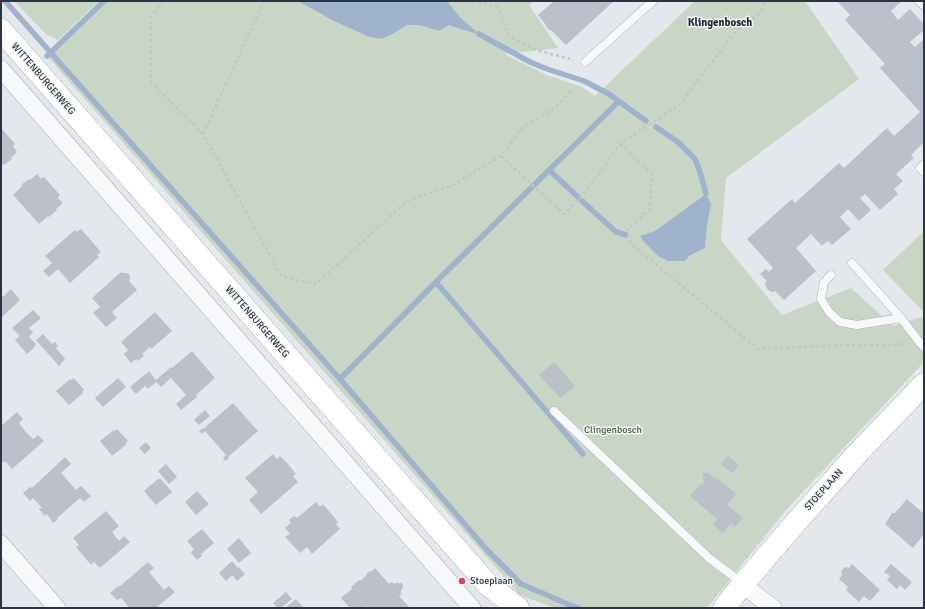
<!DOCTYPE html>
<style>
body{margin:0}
#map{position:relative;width:925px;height:609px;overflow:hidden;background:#e4e7ec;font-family:Signika,sans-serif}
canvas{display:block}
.frame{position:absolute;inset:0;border:2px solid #2b3445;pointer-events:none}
</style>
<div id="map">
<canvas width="925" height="609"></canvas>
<div class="frame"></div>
</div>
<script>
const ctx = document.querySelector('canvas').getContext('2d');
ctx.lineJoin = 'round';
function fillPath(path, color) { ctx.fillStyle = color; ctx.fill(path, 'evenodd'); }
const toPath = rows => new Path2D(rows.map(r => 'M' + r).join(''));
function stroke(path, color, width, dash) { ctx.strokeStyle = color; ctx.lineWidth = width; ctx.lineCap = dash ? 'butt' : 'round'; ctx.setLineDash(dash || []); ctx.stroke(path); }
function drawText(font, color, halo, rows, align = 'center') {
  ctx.font = font + ' Signika,sans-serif'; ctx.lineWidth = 3; ctx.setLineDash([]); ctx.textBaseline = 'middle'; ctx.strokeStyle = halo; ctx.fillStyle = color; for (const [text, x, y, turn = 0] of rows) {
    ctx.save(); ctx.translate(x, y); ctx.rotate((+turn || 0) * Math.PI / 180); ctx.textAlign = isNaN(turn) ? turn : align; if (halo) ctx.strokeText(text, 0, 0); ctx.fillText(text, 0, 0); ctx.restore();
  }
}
fillPath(toPath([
 [14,1,99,1,58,40,47,35],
 [104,1,298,1,332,20,369,37,382,39,391,35,407,25,419,25,439,31,449,25,463,30,478,33,461,18,447,1,533,1,529,5,558,48,504,54,547,75,582,87,595,96,695,1,805,1,859,79,726,178,721,240,782,315,851,288,893,326,924,316,924,362,787,509,707,608,555,608,520,595,47,56,50,52],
 [711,204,707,227,705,248,689,256,685,261,668,261,659,257,643,241,640,236,655,231,665,224],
 [924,231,924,312,883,270]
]), '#c9d6c5');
fillPath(toPath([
 [298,1,447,1,461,18,479,34,463,30,449,25,439,31,419,25,407,25,391,35,382,39,369,37,332,20],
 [706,194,711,204,707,227,705,248,689,256,685,261,668,261,659,257,643,241,640,236,655,231]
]), '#9fb4cc');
stroke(toPath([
 [5,1,340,379,487,550,521,584,570,605,579,608],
 [479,34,530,62,547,69,584,81,609,94,646,121],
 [47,56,104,1],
 [656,127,678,142,695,159,701,175,706,194],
 [549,170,578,197],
 [582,201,616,232,626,235],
 [436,282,583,454],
 [340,379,436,282,447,271,619,101]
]), '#9fb4cc', 5.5);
fillPath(toPath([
 [554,1,614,1,566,45,551,30,550,31,546,26,546,25,538,15],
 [837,1,902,1,891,11,898,20,910,9,924,24,924,30,910,42,915,47,924,39,924,142,911,155,914,158,896,174,903,181,894,189,898,194,880,210,865,194,860,198,871,210,859,221,848,209,840,217,851,229,832,245,828,241,822,246,811,234,796,248,816,271,784,300,775,291,773,292,771,292,767,289,765,283,767,281,760,274,766,269,769,272,773,268,747,239,792,199,795,203,839,163,844,168,887,128,894,136,920,112,880,68,885,64,845,20,850,15],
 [1,128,15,144,13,146,17,152,11,158,12,159,4,165,3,164,1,166],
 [37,174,41,179,44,177,60,195,58,198,63,203,56,209,57,210,49,217,48,216,39,224,13,195,22,186,21,185,29,179,30,180],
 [81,229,101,252,97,255,99,257,70,283,58,269,49,277,43,271,52,263,45,256,75,230,77,232],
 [121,272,122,273,128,273,130,276,130,280,129,281,137,290,112,312,117,318,106,327,93,313,100,307,92,298],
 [11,289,20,300,1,318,1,295,3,297],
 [33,310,41,318,29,328,33,332,29,337,36,344,34,347,35,347,27,354,15,340,20,336,12,328],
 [155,312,172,331,151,349,150,347,142,354,144,356,138,361,136,359,131,363,124,354,128,350,121,342],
 [43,334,52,344,55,342,58,346,56,348,65,359,59,366,36,340],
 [192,351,215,378,196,395,197,397,181,410,176,404,186,395,171,378,161,387,156,382,148,389,145,386,136,394,130,387,149,371,156,380,171,367,172,368],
 [554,362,575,386,560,398,539,375],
 [74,378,84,390,82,392,83,393,69,405,56,391,70,379,71,380],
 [118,378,126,387,103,407,95,398],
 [233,403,258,431,228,457,229,458,226,461,223,458,226,455,205,431,202,434,199,431,203,428,203,429],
 [205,410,210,416,199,425,194,420],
 [17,412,23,419,19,423,25,431,33,439,38,435,44,441,12,469,6,462,3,462,1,461,1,426],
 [117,429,128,441,125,443,127,444,112,456,100,441,114,430,115,431],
 [146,442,151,448,145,454,139,448],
 [273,454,277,459,280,456,289,465,296,474,293,476,298,482,261,514,249,500,258,492,245,478],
 [728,456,739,465,732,473,721,464],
 [65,457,71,464,61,473,76,490,81,486,91,496,84,502,80,498,57,518,58,519,53,523,47,514,45,516,39,509,42,508,33,498,30,501,23,493,30,487,32,488],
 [166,464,177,477,169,484,158,471],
 [703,473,710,473,710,475,716,479,717,478,736,494,727,505,743,518,735,527,731,523,723,533,713,524,717,519,690,496,702,483,704,485],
 [160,478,172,492,156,505,144,491,158,479,158,480],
 [197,491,209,504,196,515,185,502],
 [907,499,924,514,924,534,913,548,885,524,892,513,895,513],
 [316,502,320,507,323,504,338,522,336,524,340,529,312,554,307,547,300,553,285,537,290,534,285,528,291,523,289,520,294,516,297,518],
 [106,511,119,526,112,532,119,541,124,536,130,542,100,568,94,562,91,565,76,547,79,545,73,538],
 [202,529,214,543,201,554,202,556,197,560,191,553,194,549,187,541],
 [239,538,251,553,239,563,227,549],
 [232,561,238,568,239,567,245,574,237,581,232,575,226,581,219,573],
 [148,562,154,568,149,572,164,590,169,586,175,592,156,608,128,608,129,607,121,598,117,600,110,593,118,586,119,587],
 [852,564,880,590,870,601,864,596,859,602,846,590,848,587,839,579,842,575,841,571,845,567,849,568],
 [891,564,912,582,905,590,900,585,897,589,887,580,890,576,884,572],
 [375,568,389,584,392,582,394,584,396,583,401,583,403,585,402,590,400,592,402,594,399,596,410,608,369,608,367,606,365,608,350,608,341,598,352,589,351,587,359,580,360,581,367,575,366,574,370,571,371,572],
 [286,592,292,599,281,608,278,608,273,603],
 [296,599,304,608,285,608]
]), '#bbc0ca');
const lane = toPath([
 [919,1,924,6],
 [585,62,653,1],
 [924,164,920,168,924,172],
 [852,263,901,318,920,343,924,347],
 [831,275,824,282,821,299,829,312,840,322,857,325,901,318],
 [554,411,709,558,742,583]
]);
const street = toPath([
 [1,69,472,608],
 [1,544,57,608],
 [743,584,755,594,773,608]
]);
const secondary = toPath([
 [1,30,476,571,488,585,518,608],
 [724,608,743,584,798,520,857,454,924,384]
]);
stroke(lane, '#a9aeb7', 9);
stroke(street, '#a9aeb7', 18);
stroke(secondary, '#a9aeb7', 23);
stroke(toPath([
 [163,1,151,17,151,82,203,134,282,277,316,284,407,201,453,185,501,156,524,126,553,109,573,89],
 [472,1,498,8,509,36,536,50,574,60],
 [203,134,264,1],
 [620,144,652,174,650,209,627,230,630,243,758,349,843,345,888,345,906,344],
 [501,156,564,214,587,190,620,144,679,105,736,31,760,13,765,1]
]), '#c2c5cb', 2.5, [3, 3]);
stroke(lane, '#f7f8fa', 8);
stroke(street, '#f7f8fa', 17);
stroke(secondary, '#fff', 22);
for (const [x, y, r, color] of [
 [462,581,4,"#d1495b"]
]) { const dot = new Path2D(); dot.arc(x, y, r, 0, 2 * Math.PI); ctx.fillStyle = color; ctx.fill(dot); stroke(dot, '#f4f6f9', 1.5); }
drawText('10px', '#2b3445', '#f4f6f9', [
 ["WITTENBURGERWEG",43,79,49],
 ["WITTENBURGERWEG",257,322,49],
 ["STOEPLAAN",824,490,-48]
]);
drawText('10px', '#3f6138', '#f4f6f9', [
 ["Clingenbosch",613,430]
]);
drawText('10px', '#2b3445', '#f4f6f9', [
 ["Stoeplaan",470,581]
], 'left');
drawText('bold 11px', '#1d2536', '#f4f6f9', [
 ["Klingenbosch",720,23]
]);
</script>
